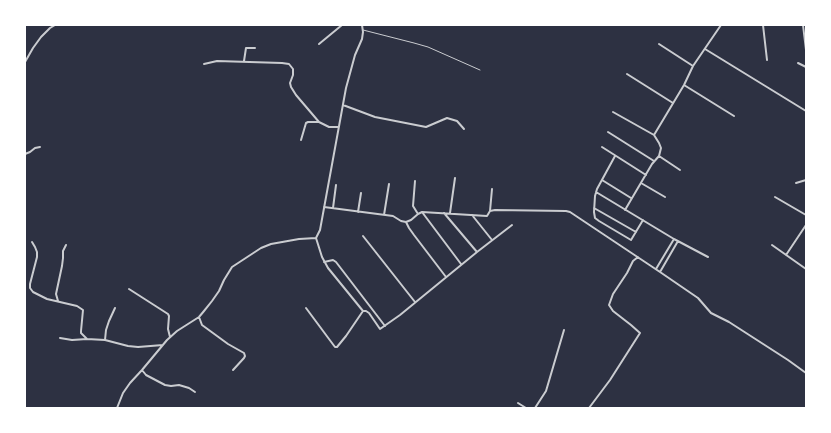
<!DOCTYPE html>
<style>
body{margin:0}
#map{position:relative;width:831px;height:433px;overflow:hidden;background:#2d3142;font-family:"Fira Sans",sans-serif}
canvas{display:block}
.frame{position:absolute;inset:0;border:26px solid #fff;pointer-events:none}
</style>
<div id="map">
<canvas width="831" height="433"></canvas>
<div class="frame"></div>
</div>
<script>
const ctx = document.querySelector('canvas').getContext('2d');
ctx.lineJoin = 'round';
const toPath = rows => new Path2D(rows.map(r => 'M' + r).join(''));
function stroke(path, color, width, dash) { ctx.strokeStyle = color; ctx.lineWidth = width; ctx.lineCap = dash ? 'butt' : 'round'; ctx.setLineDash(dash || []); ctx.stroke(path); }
stroke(toPath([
 [363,30,414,43,428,47,480,70]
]), '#caccd0', 1);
stroke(toPath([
 [362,25,363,32,362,39,355,55,346,88,320,230,316,238,322,257,328,268,363,311,366,311,369,313,380,329,400,315,477,252,444,213],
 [763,25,767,60],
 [803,25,806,50],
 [319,44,342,25],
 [659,44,693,66],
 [705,49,806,111],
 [244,61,246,48,255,48],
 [25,62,33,48,41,37,50,28,55,25],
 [798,63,806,67],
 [204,64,217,61,282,63,289,64,293,69,293,75,290,83,291,87,296,95,319,122],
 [627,74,673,103],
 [684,85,734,116],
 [343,105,375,117,426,127,447,118,457,121,464,129],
 [613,112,654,135,659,143,661,148,659,156,652,164,625,210],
 [608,132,654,161],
 [654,135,684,85,693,66,721,25],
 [301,140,306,123,308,122,319,122,329,127,338,127],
 [602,147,646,175],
 [25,154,30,152,35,148,40,147],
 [615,156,597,189,595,196,594,212,595,218,599,221,631,240,643,220],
 [659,156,680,170],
 [602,180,631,198],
 [415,181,413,206,418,214],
 [641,183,665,197],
 [796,183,806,180],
 [596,192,674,239,708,257],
 [775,197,806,215],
 [324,207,393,216,401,221,406,222,411,220,418,214,422,212,487,216,490,211,495,210,566,211,570,212,660,272,698,298,711,313,729,322,788,360,806,373],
 [333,208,336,185],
 [594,208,636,232],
 [490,211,492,189],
 [358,212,361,193],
 [422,212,461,264],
 [450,213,455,178],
 [384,215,389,184],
 [472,215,492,240],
 [406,222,409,228,414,235,446,277],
 [363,236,415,302],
 [32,242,35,247,37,252,37,257,30,284,30,288,33,292,47,299,77,306,83,310,81,331,81,333,87,339],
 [772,245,806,269],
 [477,252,512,225],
 [786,255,806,225],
 [324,262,333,260,336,262,385,326],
 [656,269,674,239],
 [660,272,678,241],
 [129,289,168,314,169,316,168,329,170,337],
 [58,301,56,294,62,266,63,258,63,251,66,245],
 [306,308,329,339,335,347,337,347,346,336,363,311],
 [199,317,202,325,228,344,244,353,245,356,244,358,233,370],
 [60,338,72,340,87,339,105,340,128,346,138,347,163,345],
 [105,340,106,330,109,321,115,308],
 [142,370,146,375,165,385,171,386,179,385,189,388,195,392],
 [518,403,526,408],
 [117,408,123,393,130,383,142,370,167,340,177,331,199,317,204,311,212,301,219,291,224,280,232,267,261,248,271,244,299,239,316,238],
 [535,408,546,391,564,330],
 [589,408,610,380,640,333,631,325,613,311,609,305,613,294,627,273,633,261,638,257]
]), '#caccd0', 2);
</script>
